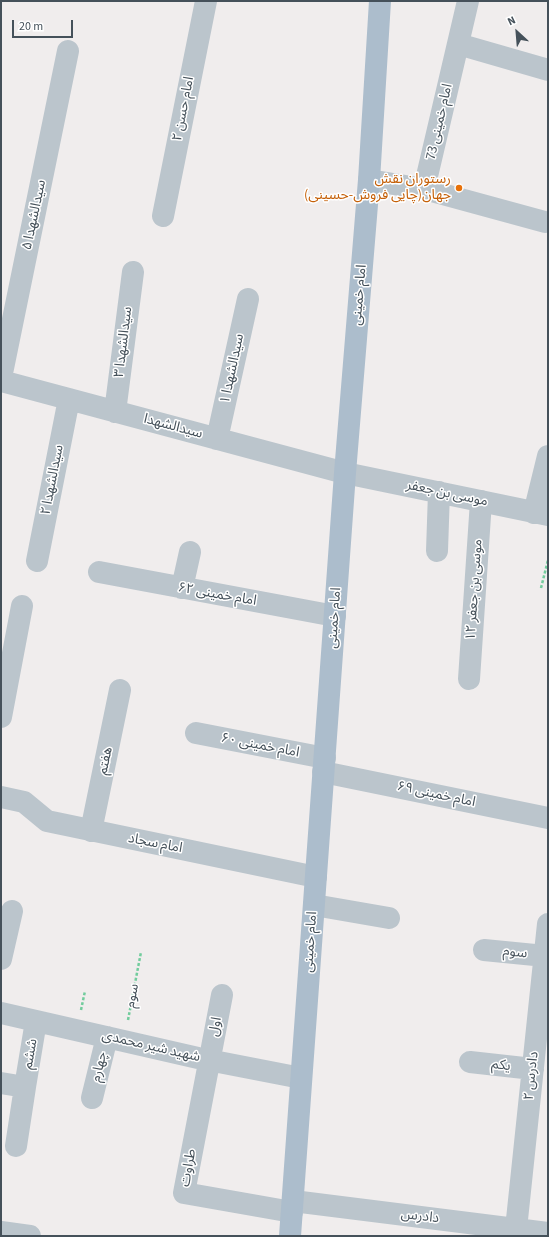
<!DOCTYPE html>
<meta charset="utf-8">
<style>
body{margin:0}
#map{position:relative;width:549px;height:1237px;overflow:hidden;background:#f0eded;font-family:"Source Sans 3",sans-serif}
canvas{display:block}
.frame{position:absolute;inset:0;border:2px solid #45515a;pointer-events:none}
.north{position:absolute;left:497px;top:12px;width:40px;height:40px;-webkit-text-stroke:3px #fff;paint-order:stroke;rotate:334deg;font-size:11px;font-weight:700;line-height:16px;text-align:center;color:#45515a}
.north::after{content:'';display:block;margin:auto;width:14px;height:18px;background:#45515a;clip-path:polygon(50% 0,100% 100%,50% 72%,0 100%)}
.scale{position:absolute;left:12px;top:20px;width:61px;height:18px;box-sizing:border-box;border:2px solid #45515a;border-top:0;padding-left:5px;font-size:12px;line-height:14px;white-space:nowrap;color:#45515a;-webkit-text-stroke:3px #fff;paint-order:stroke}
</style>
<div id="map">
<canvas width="549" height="1237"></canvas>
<div class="frame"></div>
<div class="north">N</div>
<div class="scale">20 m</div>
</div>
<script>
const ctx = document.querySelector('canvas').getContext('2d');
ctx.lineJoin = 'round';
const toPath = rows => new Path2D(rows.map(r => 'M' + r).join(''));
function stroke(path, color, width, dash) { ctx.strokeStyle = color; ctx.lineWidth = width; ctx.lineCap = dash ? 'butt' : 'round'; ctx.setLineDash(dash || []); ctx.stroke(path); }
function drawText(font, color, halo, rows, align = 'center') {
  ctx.font = font + ' "Source Sans 3","Noto Sans Arabic",sans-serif'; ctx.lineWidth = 3; ctx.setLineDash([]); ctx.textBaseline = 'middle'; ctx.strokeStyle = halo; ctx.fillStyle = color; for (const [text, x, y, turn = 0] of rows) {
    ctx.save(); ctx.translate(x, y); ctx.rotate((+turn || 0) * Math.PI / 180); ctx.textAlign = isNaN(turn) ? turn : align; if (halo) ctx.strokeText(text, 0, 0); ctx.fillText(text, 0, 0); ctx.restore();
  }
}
stroke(toPath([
 [541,588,548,560],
 [81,1010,85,991],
 [128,1020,141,952]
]), '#72cc9d', 2.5, [3, 2]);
stroke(toPath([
 [458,44,548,70],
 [369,180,424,189,468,1],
 [424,189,545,222],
 [163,216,206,1],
 [1,378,68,51],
 [1,381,345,473,548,515],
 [115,412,133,272],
 [217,439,248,299],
 [534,513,548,456],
 [437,551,439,492],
 [37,561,69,399],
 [99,572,335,616],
 [182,588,190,552],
 [469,679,481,501],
 [1,717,22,606],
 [196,733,325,758],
 [323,772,548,818],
 [1,797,24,802,47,821,316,877],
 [91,831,120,690],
 [314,905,389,918],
 [484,950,545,956],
 [1,959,12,911],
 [222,995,184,1193,292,1212],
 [1,1013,198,1058,301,1078],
 [470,1062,533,1069],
 [1,1083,25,1087,36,1021],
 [92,1098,107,1037],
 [16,1146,25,1087],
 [293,1201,548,1233],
 [516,1229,548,924],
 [1,1232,30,1236]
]), '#bbc5cc', 22);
stroke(toPath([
 [290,1236,345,473,369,180,380,1]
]), '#acbdcc', 22);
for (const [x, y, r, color] of [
 [459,188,4,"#e8710a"]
]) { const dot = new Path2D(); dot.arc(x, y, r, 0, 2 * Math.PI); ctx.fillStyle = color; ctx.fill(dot); stroke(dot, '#fff', 1.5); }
drawText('14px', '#45515a', '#fff', [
 ["امام حسن ۲",184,109,-79],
 ["امام خمینی 73",440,122,-77],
 ["سیدالشهدا ۵",35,215,-78],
 ["امام خمینی",360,295,-85],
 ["سیدالشهدا ۳",124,342,-83],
 ["سیدالشهدا ۱",233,369,-78],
 ["سیدالشهدا",173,427,15],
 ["سیدالشهدا ۲",53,480,-79],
 ["موسی بن جعفر",447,494,12],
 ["موسی بن جعفر ۱۲",475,590,-86],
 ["امام خمینی ۶۲",217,595,10],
 ["امام خمینی",335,618,-86],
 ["امام خمینی ۶۰",260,746,11],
 ["هفتم",106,761,-78],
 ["امام خمینی ۶۹",436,795,12],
 ["امام سجاد",155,844,11],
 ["امام خمینی",311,942,-86],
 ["سوم",515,953,6],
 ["سوم",133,996,-80],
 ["اول",216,1027,-79],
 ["شهید شیر محمدی",151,1047,13],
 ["ششم",31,1054,-80],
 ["یکم",501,1066,7],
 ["چهارم",100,1067,-77],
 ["دادرس ۲",532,1076,-84],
 ["طراوت",189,1168,-80],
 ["دادرس",420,1217,7]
]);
drawText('14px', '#c56008', '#fff', [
 ["رستوران نقش",451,180],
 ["جهان(چایی فروش-حسینی)",451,196]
], 'right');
</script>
